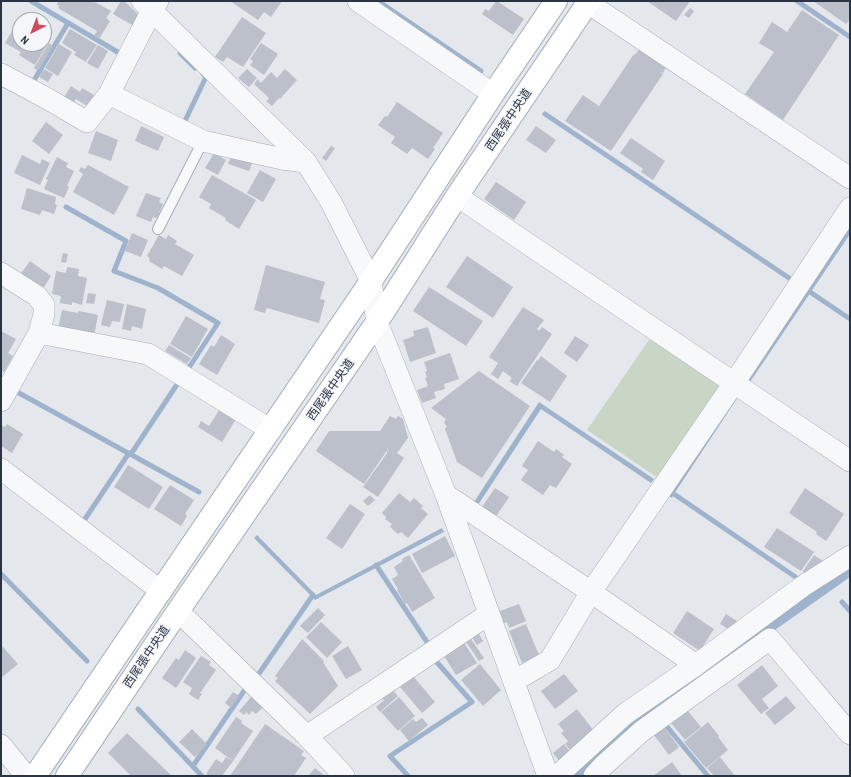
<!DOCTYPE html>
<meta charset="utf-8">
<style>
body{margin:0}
#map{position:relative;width:851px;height:777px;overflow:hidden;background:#e4e7ec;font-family:"Archivo Narrow",sans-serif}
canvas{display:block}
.frame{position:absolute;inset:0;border:2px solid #2b3445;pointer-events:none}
.north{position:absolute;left:12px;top:12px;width:40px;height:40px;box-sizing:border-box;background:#f4f6f9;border:1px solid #a4a8b1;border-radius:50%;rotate:222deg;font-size:11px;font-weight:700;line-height:16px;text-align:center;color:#2b3445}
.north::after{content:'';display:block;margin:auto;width:14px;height:18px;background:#d1495b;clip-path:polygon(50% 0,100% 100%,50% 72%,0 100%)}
</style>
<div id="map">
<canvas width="851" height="777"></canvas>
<div class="frame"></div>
<div class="north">N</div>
</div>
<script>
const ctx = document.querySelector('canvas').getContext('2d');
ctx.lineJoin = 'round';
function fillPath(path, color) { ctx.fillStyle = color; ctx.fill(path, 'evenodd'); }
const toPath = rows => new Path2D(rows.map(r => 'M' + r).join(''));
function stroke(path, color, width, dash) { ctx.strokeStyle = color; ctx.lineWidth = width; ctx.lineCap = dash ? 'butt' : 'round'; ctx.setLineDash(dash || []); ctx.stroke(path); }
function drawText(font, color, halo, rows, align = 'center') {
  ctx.font = font + ' "Archivo Narrow","Noto Sans JP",sans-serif'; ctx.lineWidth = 3.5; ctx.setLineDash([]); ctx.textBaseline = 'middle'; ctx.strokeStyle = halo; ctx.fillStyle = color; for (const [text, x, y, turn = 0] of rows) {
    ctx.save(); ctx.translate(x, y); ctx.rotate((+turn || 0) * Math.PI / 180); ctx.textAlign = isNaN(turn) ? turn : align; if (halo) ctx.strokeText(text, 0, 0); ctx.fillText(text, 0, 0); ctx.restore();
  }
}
fillPath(toPath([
 [653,334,717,377,721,388,661,480,587,430]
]), '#c9d6c5');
fillPath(toPath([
 [850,222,850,234,750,382,744,378],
 [732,394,738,397,674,494,672,498,665,494],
 [539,402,654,479,651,483,541,409,478,505,474,502],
 [442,528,444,532,315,600,254,538,257,535,316,595],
 [850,564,850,577,639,726,586,776,570,776,632,718]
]), '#9fb4cc');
stroke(toPath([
 [31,1,121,54],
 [378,1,481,71],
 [797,1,850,37],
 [180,53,195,68],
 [33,82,68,23],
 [545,114,795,282],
 [181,122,184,123,206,77,203,74],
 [66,207,126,241,114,271,158,288,218,323,188,369],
 [810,292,850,319],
 [19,393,199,492],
 [131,454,178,383],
 [674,494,797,578],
 [83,522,129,453],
 [376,565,429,645],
 [1,574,87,661],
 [842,602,850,611],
 [258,675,313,595],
 [138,709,202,776],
 [668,728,708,776],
 [193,766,246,688],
 [408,776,390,756,472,702,434,659]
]), '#9fb4cc', 5);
fillPath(toPath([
 [59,1,90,1,94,3,95,2,111,11,106,18,110,21,99,39,94,36,97,31,58,8,59,6,57,4],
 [121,1,124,1,137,13,138,18,134,26,113,14],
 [230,1,282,1,271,17,264,12,258,20],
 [496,1,497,1,524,19,513,35,482,14,485,9,489,11],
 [647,1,690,1,676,21],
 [813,1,850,1,850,19,846,24],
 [690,8,694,11,689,18,684,15],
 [802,10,839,35,783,120,745,94,774,52,759,43,772,22,787,32],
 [242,17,266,33,243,67,227,57,223,62,215,57],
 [15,26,20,29,20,44,45,44,47,45,35,65,19,55,21,52,5,43],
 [70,29,97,45,88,59,87,59,86,62,74,55,76,52,62,43],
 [49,43,53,46,38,71,34,68],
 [261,43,278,54,264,75,250,65,253,61,250,59],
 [59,44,72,52,58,76,45,68],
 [98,45,108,51,98,69,87,63],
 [639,49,666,67,663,73,659,72,663,74,611,151,565,121,583,95,599,106,634,54,635,55],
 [44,69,53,74,48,82,39,77],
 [247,69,257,78,249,87,238,78],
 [285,69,297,80,280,99,279,98,272,106,266,101,269,98,254,84,258,79,261,83,271,72,277,78],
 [71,86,80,92,82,88,94,95,87,106,76,99,73,104,63,99],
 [397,102,443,133,433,148,435,149,428,159,412,148,407,154,391,143,395,137,378,125,385,116,387,117],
 [46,122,63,135,49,154,32,141],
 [141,126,164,137,158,151,135,141],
 [536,126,556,140,546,153,526,140],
 [96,131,118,140,111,161,88,153],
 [631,138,665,161,653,180,641,172,643,169,620,153],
 [331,146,335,148,326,161,322,158],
 [214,153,226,160,218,175,205,168],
 [232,154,253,161,249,171,228,164],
 [22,155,40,164,42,159,50,163,40,185,14,173],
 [57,157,68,163,66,167,74,171,67,186,69,187,64,198,44,189,48,180,46,179],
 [88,165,129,187,114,215,73,192,83,174,79,171,81,167,85,169],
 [260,170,276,179,263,202,247,193],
 [212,175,256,200,239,229,225,220,226,218,209,208,211,204,199,197],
 [496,182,526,202,514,220,484,199],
 [27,188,56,197,55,204,57,205,54,214,42,210,40,215,21,209],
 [146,193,161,198,159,202,163,204,157,218,153,217,151,222,136,216],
 [132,233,148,240,141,257,125,251],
 [159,235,166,239,168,235,177,241,175,244,194,255,182,276,164,266,162,269,149,261,150,258,147,256],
 [63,253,68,254,66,263,61,262],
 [467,256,513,287,493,318,446,287],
 [30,261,51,276,42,290,20,275],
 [266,265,325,282,320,299,325,300,319,323,267,308,265,313,254,310],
 [67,267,79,269,78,276,87,278,82,305,72,302,72,305,60,303,61,296,52,294,56,271,66,273],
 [429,287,483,321,466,346,413,311],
 [88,293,96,294,94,304,86,303],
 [107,300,124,304,120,322,112,321,110,327,101,325],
 [127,304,146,309,142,329,132,326,131,331,122,329],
 [523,307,544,320,537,329,539,331,542,327,552,334,517,386,509,381,512,378,503,371,498,379,491,374,498,363,489,357],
 [62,310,78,313,79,311,98,315,94,336,58,329],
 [186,316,208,329,192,357,170,344],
 [428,327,436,353,410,362,403,340,414,336,413,331],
 [1,331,16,339,8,353,13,356,4,372,1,370],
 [221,335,235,344,217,375,199,364,211,345,214,347],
 [575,336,589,345,577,362,564,353],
 [169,345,191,358,187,364,165,351],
 [450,353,459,379,444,384,445,389,434,392,436,398,422,403,417,390,428,386,425,378,427,377,425,372,427,371,424,362],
 [541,356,567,376,550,402,521,383,537,360,538,361],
 [479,371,530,406,482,478,457,462,445,429,447,426,444,423,446,419,431,408],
 [220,409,236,419,222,442,198,427,201,421,209,426],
 [390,416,396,419,398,416,403,419,408,438,397,453,404,458,378,497,363,487,387,453,388,447,386,452,364,484,316,451,329,431,380,431],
 [7,424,23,434,12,453,1,446,1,425,5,427],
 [538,441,554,452,556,449,564,455,562,457,572,464,556,488,550,485,543,495,521,480,528,470,522,466],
 [128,465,163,487,149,509,114,487],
 [170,485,194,500,185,514,187,516,181,526,154,509],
 [495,488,509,497,495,518,481,508],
 [805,488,844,514,826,541,816,534,817,532,789,513],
 [399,493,410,502,414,498,423,506,421,508,428,514,408,538,401,532,398,534,390,527,392,524,385,519,386,517,382,513],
 [370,495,375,500,368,506,363,501],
 [350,504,365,514,342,549,326,538],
 [777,528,814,552,801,571,764,547],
 [445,536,455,556,422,573,412,554],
 [409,555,435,598,412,612,407,603,405,604,397,590,398,589,392,579,398,575,394,567,403,561,402,559],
 [814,555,826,563,805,576,803,571],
 [519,604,526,621,509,628,507,622,504,623,500,611],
 [318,608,325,615,308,633,300,626],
 [687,611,714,629,700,651,673,633],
 [726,614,737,621,730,630,720,624],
 [321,622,342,642,327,658,306,637],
 [526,624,539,655,522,663,509,631],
 [478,632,483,641,477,645,471,636],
 [469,636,484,658,479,661,464,639],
 [302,639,324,661,323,662,338,686,310,714,275,681,278,678,275,676],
 [463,641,477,663,456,675,442,653],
 [348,646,362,670,346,679,332,656],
 [3,647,18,664,1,678,1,648],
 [185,650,196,658,176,688,162,678,176,658,179,660],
 [201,656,211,662,209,665,216,670,200,693,202,694,198,700,189,694,192,688,183,682],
 [480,664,501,690,483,706,461,680],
 [762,665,778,686,762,699,769,708,761,714,737,685],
 [564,674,578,691,555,709,541,691],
 [413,676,435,702,422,713,400,687],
 [391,688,398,696,380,712,376,707,384,700,381,696],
 [233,692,239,696,231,708,225,703],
 [786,696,796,708,775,725,765,713],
 [251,697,263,707,256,714,252,711,249,715,246,712,244,715,239,711],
 [399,697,415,716,398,731,381,712],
 [577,709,594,731,570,750,565,744,568,741,561,733,564,731,558,724],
 [687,710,701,727,685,740,671,723],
 [236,717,242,721,241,723,253,731,233,761,215,748],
 [422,718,428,725,409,741,400,730,413,719,416,722],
 [708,722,719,736,718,737,728,750,706,768,684,742],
 [265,724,304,751,301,755,306,758,294,776,230,776],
 [664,727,679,747,669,755,654,735],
 [192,729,207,744,195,757,179,742],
 [127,733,172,776,131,776,108,753],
 [564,744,571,753,560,762,553,753],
 [226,757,233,761,222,776,209,776,206,774,216,759,222,763],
 [720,757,735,776,714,776,707,768],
 [672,762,682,776,653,776],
 [315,768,325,776,308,776]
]), '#bbc0ca');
const lane = toPath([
 [158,229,203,141]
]);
const street = toPath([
 [142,1,306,162,331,202,371,281,377,322,446,495,548,776],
 [358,1,493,94],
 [588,3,850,178],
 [1,74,48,99,87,122,109,94,152,10,158,1],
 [109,94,203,141,282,159,306,162],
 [457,196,734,383,850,461],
 [1,273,37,296,44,305,44,314,39,333,1,401],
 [39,333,148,354,271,430],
 [1,469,161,591],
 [446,495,591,592,696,665],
 [178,611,307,736,489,614],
 [514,681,550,660,591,592,734,383,850,208],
 [307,736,344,776],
 [1,745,26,776],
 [557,776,625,714,696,665,803,586,850,556],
 [594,776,603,766,642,731,770,639,850,734]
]);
const primary = toPath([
 [35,776,371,281,493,94,556,1],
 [67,776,178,611,377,322,457,196,589,1]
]);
stroke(lane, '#a9aeb7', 12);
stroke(street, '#a9aeb7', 22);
stroke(primary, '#a3abb8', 24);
stroke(lane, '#f7f8fa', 10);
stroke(street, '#f7f8fa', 21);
stroke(primary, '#fff', 22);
drawText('12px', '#2b3445', '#f4f6f9', [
 ["西尾張中央道",509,120,-56],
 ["西尾張中央道",331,390,-55],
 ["西尾張中央道",147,657,-56]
]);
</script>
